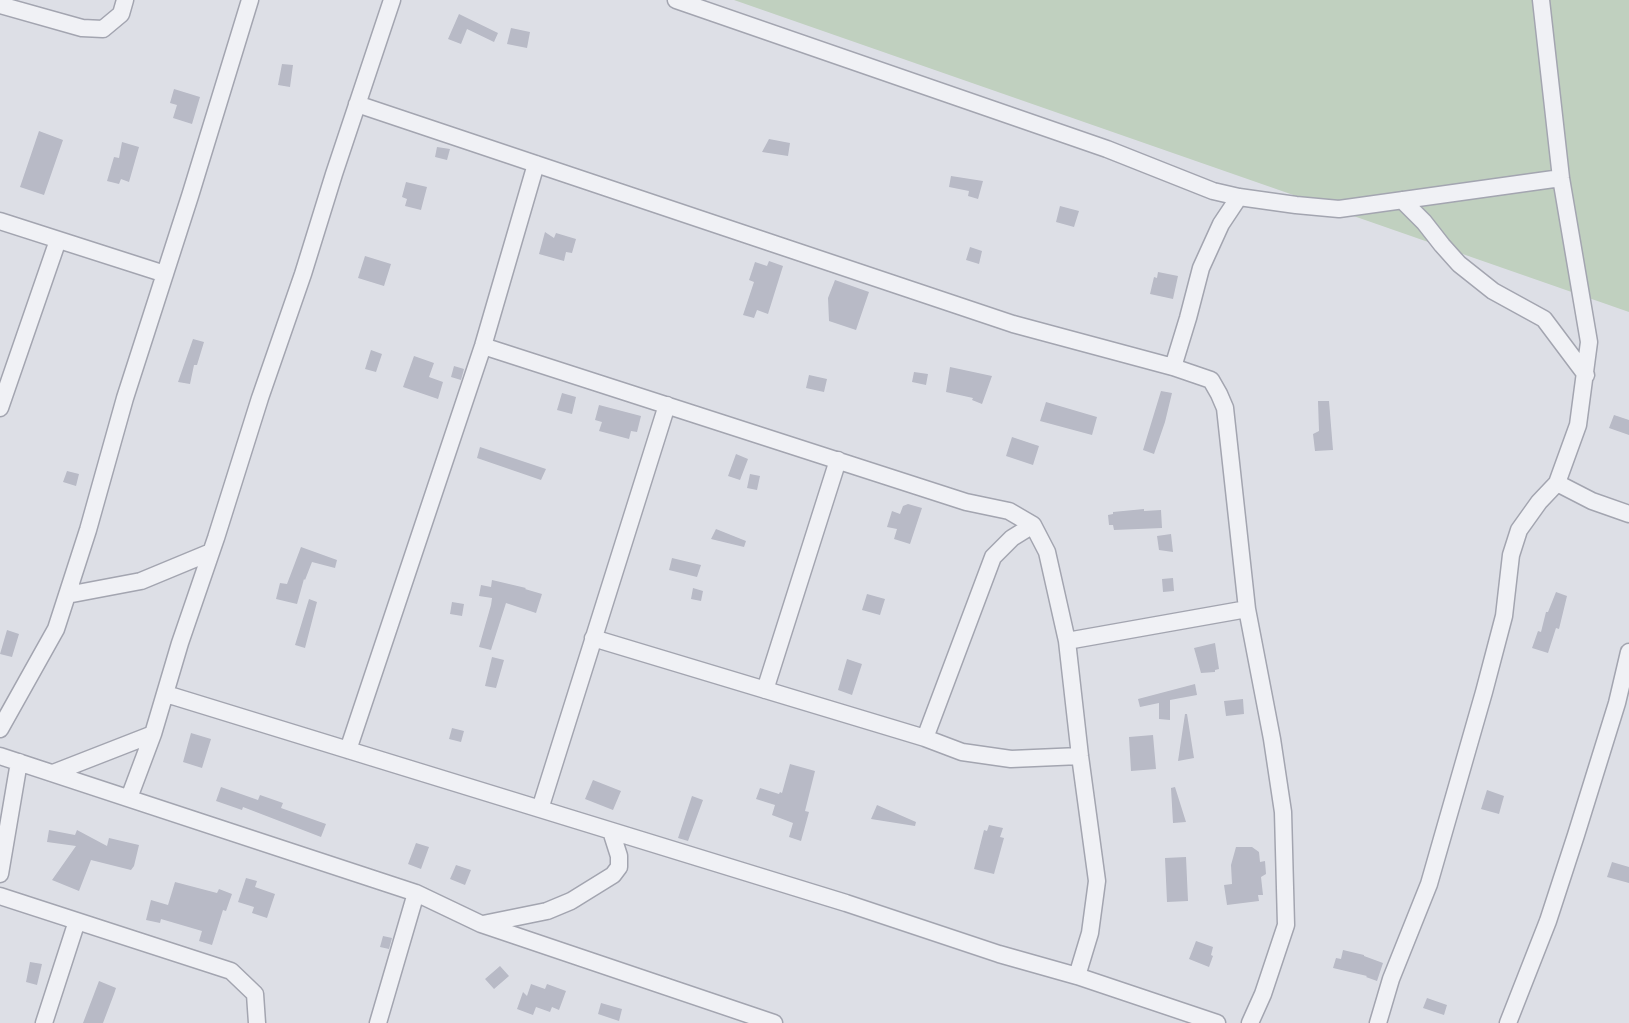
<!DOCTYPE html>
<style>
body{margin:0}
canvas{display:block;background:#dddfe6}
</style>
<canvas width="1629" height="1023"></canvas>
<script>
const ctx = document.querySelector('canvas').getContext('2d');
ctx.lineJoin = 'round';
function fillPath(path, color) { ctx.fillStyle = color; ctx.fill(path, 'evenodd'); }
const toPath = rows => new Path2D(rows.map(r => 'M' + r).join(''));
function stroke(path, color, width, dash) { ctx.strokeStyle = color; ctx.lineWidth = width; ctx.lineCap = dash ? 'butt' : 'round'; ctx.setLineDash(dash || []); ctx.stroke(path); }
fillPath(toPath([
 [734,0,1629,0,1629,312]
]), '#c0d0bf');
fillPath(toPath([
 [459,14,498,33,494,42,467,29,461,44,448,39],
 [511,28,530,32,527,48,507,44],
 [282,64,293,65,290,87,278,85],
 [174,89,200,97,192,124,173,118,177,105,170,103],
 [39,131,63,140,44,195,20,187],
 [769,139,790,143,788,156,762,152],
 [122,142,139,147,129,182,121,179,119,184,107,181,114,157,119,158],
 [437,147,450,149,447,160,435,157],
 [951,176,983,181,978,199,968,196,969,191,949,187],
 [406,182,427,187,421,210,405,206,407,199,402,197],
 [1060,206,1079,211,1074,227,1056,222],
 [545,232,554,238,556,233,576,239,572,253,566,252,564,261,539,254],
 [970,247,982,251,979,264,966,260],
 [365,256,391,264,384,286,358,278],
 [769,261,783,266,768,314,757,310,754,318,743,315,754,282,749,280,755,262,767,266],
 [1158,272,1178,276,1173,299,1150,294,1154,277,1157,278],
 [835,280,869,292,856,330,829,321,828,298],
 [193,339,204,342,197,365,194,365,190,384,178,382],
 [371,350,382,354,376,372,365,369],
 [414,356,434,363,429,377,443,382,438,399,403,387],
 [454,366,464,369,461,380,451,377],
 [950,367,992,376,982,404,972,400,973,398,946,392],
 [914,372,928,374,926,385,912,382],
 [809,375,827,379,824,392,806,388],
 [1161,391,1172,393,1165,422,1154,454,1143,450],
 [562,393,576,397,572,414,557,410],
 [1318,401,1329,401,1333,450,1315,451,1313,434,1319,431],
 [1046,402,1097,417,1092,435,1040,421],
 [599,405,641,416,637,432,631,431,629,439,599,431,602,422,595,420],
 [1614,415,1629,420,1629,435,1609,428],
 [1012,437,1039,446,1033,465,1006,456],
 [480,447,546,469,541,480,477,458],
 [736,454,748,459,740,480,728,476],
 [67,471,79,474,76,486,63,482],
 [750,474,760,476,757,490,747,488],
 [908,504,922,508,910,544,894,539,897,529,887,527,892,511,900,514,903,506],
 [1144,509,1144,511,1161,510,1162,528,1114,530,1113,525,1109,525,1108,515,1113,514,1113,512],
 [716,529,746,541,744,547,711,539],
 [1171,534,1173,552,1159,550,1157,536],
 [301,547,337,560,335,568,312,562,305,580,304,579,297,604,276,599,280,583,287,584],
 [672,558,701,565,697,577,669,570],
 [1173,578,1174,591,1163,592,1162,579],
 [492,580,526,588,525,589,542,594,536,613,506,603,491,650,479,647,491,605,492,598,479,596,481,585,491,587],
 [693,588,703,591,701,601,691,599],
 [1556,592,1567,596,1559,629,1556,628,1548,653,1532,648,1538,631,1541,632,1546,612,1548,612],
 [867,594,885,599,880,615,862,610],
 [309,599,317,602,305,648,295,645],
 [452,602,464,604,462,616,450,614],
 [7,630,19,634,12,657,0,654],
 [1215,643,1219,669,1215,670,1215,672,1201,673,1194,648],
 [492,657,504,660,496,688,485,686],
 [847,659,862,664,852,695,838,690],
 [1195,684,1197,695,1170,700,1170,720,1159,719,1159,703,1140,707,1138,699],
 [1243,699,1244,714,1226,716,1224,701],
 [1185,714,1187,714,1194,758,1178,761],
 [452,728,464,731,461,742,449,739],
 [191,733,211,739,202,768,183,762],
 [1153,735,1156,769,1131,771,1129,737],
 [790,764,815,771,805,811,809,812,801,841,789,837,793,823,772,815,775,805,756,799,760,788,779,794,780,792,782,793],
 [593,780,621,791,613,810,585,799],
 [221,787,258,800,260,795,283,803,281,808,326,824,321,837,243,807,242,810,216,801],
 [1175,787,1186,822,1173,823,1171,788],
 [1487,790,1504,796,1499,814,1481,809],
 [692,796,703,800,688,841,678,838],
 [877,805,916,822,915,826,871,819],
 [989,825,1003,828,1000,837,1004,838,994,874,974,869,984,830,987,831],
 [49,830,75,835,77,830,107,846,109,838,139,845,134,866,131,870,91,860,79,891,52,880,76,846,47,842],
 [416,843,429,847,421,869,408,864],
 [1236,847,1252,847,1259,852,1260,862,1265,861,1266,874,1261,877,1263,895,1258,895,1259,901,1227,905,1224,885,1232,884,1231,865],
 [1186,857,1188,901,1167,902,1165,858],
 [1612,862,1629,867,1629,883,1607,877],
 [456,865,471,870,465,885,450,879],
 [246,878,257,881,255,887,275,894,267,918,252,913,254,907,238,902],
 [175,882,217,893,219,889,232,894,226,911,223,910,212,945,199,941,202,931,161,919,160,923,146,920,151,900,168,905],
 [383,936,392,938,389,949,380,947],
 [1196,941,1213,947,1211,955,1213,956,1209,967,1189,959],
 [1343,950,1364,955,1364,956,1383,963,1377,981,1366,977,1367,976,1333,968,1336,958,1341,959],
 [30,962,42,964,37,985,26,982],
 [500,966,509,976,494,989,485,979],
 [99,981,116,988,114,994,103,1023,83,1023],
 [531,984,545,989,547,984,566,991,559,1010,552,1007,550,1012,536,1007,533,1015,517,1009,523,992,527,996],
 [1427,998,1447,1005,1444,1015,1423,1008],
 [601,1003,622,1009,619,1021,598,1014]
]), '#b8bac6');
const street = toPath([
 [676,0,1107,149,1213,191,1239,197,1296,205,1339,209,1561,178],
 [0,5,82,28,103,29,121,14,125,0],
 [357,104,1013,324,1173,367,1211,380,1219,394,1225,408,1247,609,1272,739,1283,812,1286,925,1263,994,1250,1023],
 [1402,200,1424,222,1442,245,1459,264,1493,291,1544,319,1586,375],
 [0,221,165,274],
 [483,346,966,502,1009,511,1033,525,1047,552,1067,641,1080,756,1097,881,1090,933,1077,976],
 [1173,367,1188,318,1201,268,1221,224,1239,197],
 [0,408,58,240],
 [1557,483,1592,501,1629,514],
 [67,595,141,581,211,552],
 [593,638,925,738,962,752,1011,759,1080,756],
 [1067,641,1247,609],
 [765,690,838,460],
 [166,694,846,903,999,954,1077,976,1217,1023],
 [0,729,56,629,88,530,125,398,190,196,250,0],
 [925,738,993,557,1012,538,1033,525],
 [348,750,483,346,536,164],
 [0,756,416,893,481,924,774,1023],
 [53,773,153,734],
 [129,798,153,734,180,643,216,538,260,398,303,274,334,174,392,0],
 [540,809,667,405],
 [0,874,19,762],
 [0,896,231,971,255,994,257,1023],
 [483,924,547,911,571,901,613,875,619,867,619,856,611,831],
 [44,1023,77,921],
 [378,1023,416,893],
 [1378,1023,1391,979,1429,884,1484,692,1504,616,1511,555,1519,530,1539,502,1557,483,1578,425,1589,342,1561,178,1541,0],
 [1508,1023,1548,921,1576,835,1617,703,1629,652]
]);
stroke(street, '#a3a5b0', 19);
stroke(street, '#f0f1f5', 16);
</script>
